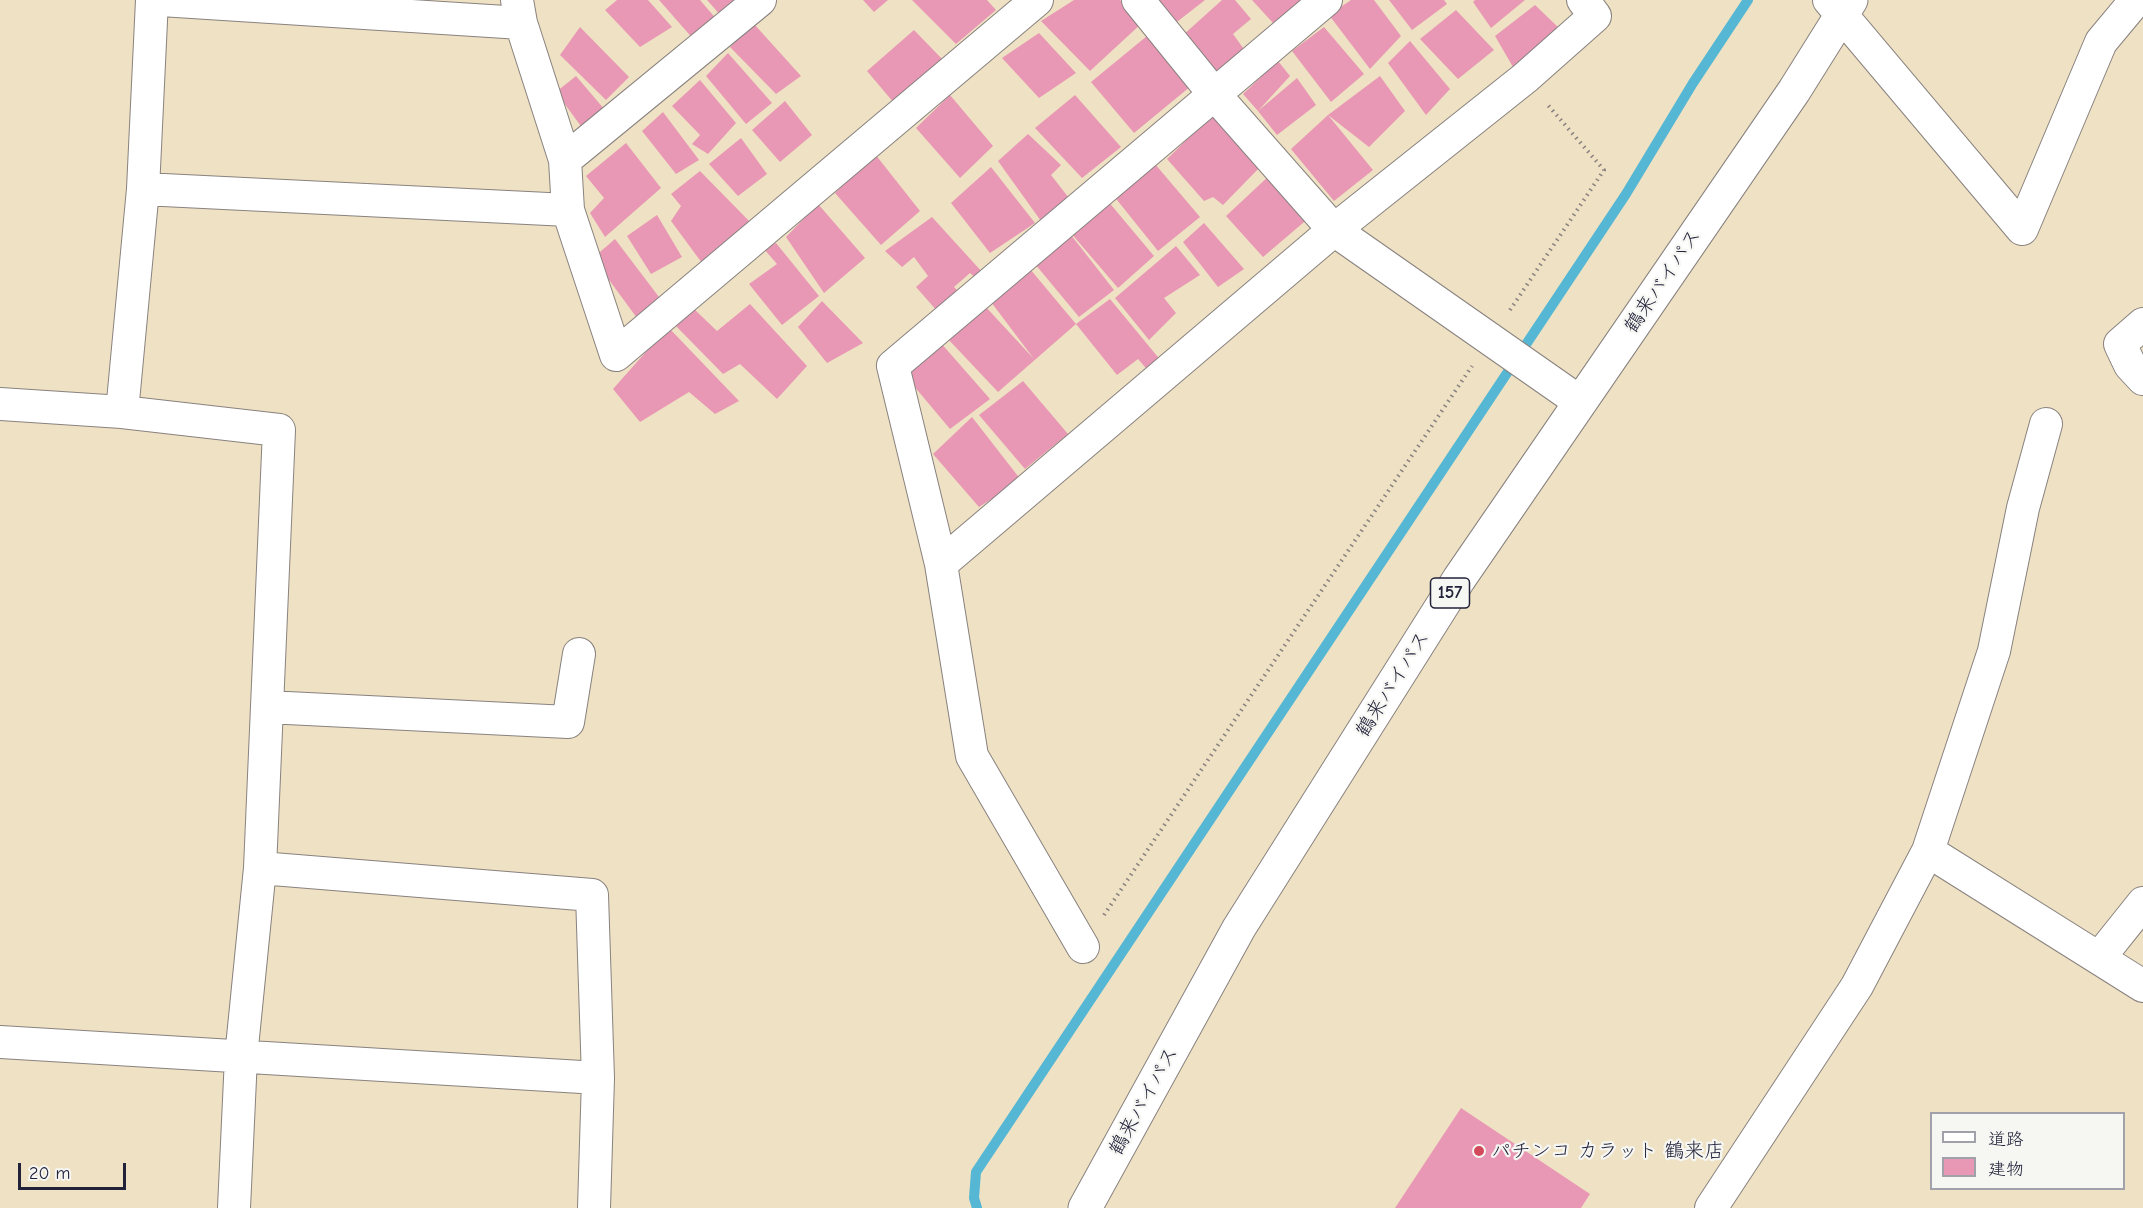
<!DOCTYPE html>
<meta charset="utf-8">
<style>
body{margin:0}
#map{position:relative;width:2143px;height:1208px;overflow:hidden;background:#efe1c3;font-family:"Comic Neue","Klee One",sans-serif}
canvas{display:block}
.legend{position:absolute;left:1930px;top:1112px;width:195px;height:78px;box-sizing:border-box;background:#f6f6f2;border:2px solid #a1a1a9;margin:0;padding:8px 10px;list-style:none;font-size:18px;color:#22223b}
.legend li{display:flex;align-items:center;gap:12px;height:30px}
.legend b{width:30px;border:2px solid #a1a1a9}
.scale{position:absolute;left:18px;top:1163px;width:108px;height:27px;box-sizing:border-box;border:3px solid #22223b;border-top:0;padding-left:8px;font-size:18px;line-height:21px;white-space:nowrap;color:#22223b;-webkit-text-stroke:4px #f6f6f2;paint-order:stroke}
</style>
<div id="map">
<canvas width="2143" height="1208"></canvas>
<ul class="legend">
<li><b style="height:8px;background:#fff"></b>道路</li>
<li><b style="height:16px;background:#e898b4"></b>建物</li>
</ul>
<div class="scale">20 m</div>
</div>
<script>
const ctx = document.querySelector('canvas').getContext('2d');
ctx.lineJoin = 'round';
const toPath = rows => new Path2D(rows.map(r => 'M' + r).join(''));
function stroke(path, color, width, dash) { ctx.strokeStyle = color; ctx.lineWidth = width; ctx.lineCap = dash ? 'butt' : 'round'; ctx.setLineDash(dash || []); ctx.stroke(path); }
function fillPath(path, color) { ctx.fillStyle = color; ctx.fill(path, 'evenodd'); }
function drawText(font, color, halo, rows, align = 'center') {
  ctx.font = font + ' "Comic Neue","Klee One",sans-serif'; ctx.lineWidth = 4.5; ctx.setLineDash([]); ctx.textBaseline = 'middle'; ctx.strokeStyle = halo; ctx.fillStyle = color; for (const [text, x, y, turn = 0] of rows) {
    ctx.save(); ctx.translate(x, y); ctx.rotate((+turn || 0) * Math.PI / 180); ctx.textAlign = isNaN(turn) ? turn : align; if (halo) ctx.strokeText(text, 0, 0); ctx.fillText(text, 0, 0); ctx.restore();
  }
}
stroke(toPath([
 [977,1208,974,1198,976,1172,1626,194,1693,83,1748,0]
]), '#55b7d4', 10);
fillPath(toPath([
 [617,0,648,0,672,27,640,47,605,10],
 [659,0,700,0,718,21,695,41],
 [707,0,740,0,722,17],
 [863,0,888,0,874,12],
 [912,0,987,0,996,10,956,44],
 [1074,0,1120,0,1142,23,1090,71,1041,21],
 [1152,0,1205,0,1173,25],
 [1222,0,1235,0,1251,19,1233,34,1246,52,1212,77,1182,36],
 [1252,0,1302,0,1273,23],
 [1351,0,1374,0,1401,36,1370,69,1329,15],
 [1389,0,1444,0,1447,4,1412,30],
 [1475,0,1525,0,1491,28,1473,2],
 [1535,5,1559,28,1513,67,1495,36],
 [1456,10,1494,50,1458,79,1420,39],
 [754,24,801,76,776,94,730,47],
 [580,27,629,77,606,100,560,55],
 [1324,27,1364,74,1331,102,1292,51],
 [914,30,944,61,894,103,867,71],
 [1039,33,1076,73,1039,98,1002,58],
 [1147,36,1191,86,1134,133,1091,82],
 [1410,41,1450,89,1426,115,1388,63],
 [728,53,772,103,746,124,706,76],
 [1278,61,1290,76,1258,111,1243,94],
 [576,76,605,110,583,129,556,92],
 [1380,76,1405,111,1369,147,1328,115,1373,170,1334,201,1291,149,1328,115],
 [1297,78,1316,105,1277,135,1258,111],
 [700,80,736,123,708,154,692,144,700,135,672,106],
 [950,95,993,146,960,178,916,128],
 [1075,95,1121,147,1082,178,1035,128],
 [785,101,812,135,780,162,752,130],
 [663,112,699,160,676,174,642,131],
 [1214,113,1262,165,1223,205,1213,197,1204,201,1167,159],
 [1028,134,1061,165,1051,175,1069,198,1041,221,998,161],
 [741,138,767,174,738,196,709,164],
 [626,143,661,188,605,237,590,213,604,198,586,176],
 [875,154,920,211,881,245,835,193],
 [1155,164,1200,217,1158,251,1113,195],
 [991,167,1035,223,990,253,951,203],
 [700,171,751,223,702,263,671,221,681,206,671,194],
 [1271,174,1310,217,1263,257,1226,216],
 [1107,200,1154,256,1118,288,1070,232],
 [818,204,865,258,824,293,786,237],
 [657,215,682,257,651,274,627,236],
 [932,217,983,273,978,280,970,273,954,287,961,294,938,312,916,287,928,276,914,257,902,267,885,251],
 [1204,223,1244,269,1218,287,1183,242],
 [1071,235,1114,290,1079,317,1035,264],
 [615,239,662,301,637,318,593,258],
 [776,243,819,296,782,325,749,284,777,264,764,249],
 [1176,246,1200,275,1164,298,1176,313,1149,340,1115,298],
 [1030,269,1076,324,998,392,947,338,984,305,1034,359,991,302],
 [1110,299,1162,362,1151,374,1138,359,1117,375,1076,324],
 [822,301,863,343,827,363,798,327],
 [750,304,807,366,777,399,740,364,723,374,674,324,693,308,717,331],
 [668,327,739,401,715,414,689,392,640,422,613,389],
 [940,342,990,399,950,429,903,373],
 [1023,381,1068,434,1025,469,979,415],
 [972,417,1021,480,979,507,933,454],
 [1461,1108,1590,1194,1581,1208,1395,1208]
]), '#e898b4');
const minor = toPath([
 [161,0,521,23],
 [517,0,521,23,565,160,568,210,616,355,1037,0],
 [1829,0,2022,229,2101,42,2136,0],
 [565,160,760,0],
 [143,189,568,210],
 [2143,324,2120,344,2130,365,2143,379],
 [1580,402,1334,230,1525,78,1595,16,1583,0],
 [0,404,122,412,279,430,260,868,241,1057,234,1208],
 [122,412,143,189,152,0],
 [941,564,893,366,1326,0],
 [267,707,568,722,579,654],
 [1928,851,2143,986],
 [260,868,592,895,598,1078,594,1208],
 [1083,947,972,756,941,564,1334,230,1215,95,1138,0],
 [2099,958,2143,903],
 [0,1042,598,1078],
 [1711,1208,1857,986,1928,851,1994,651,2023,508,2046,424]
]);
const trunk = toPath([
 [1085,1208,1239,928,1459,579,1794,91,1851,0]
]);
stroke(minor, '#88827f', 34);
stroke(trunk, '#88827f', 35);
stroke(toPath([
 [1510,310,1604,170,1547,104],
 [1104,915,1472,366]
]), '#88827f', 4, [1.5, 4.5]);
stroke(minor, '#fff', 32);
stroke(trunk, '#fff', 33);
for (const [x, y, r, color] of [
 [1479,1151,6,"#d1495b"]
]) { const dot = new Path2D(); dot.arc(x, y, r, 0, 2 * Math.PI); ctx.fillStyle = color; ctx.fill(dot); stroke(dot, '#f6f6f2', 2); }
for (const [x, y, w] of [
 [1450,593,39]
]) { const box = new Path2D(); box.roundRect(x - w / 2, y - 15, w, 30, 4.5); ctx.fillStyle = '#f6f6f2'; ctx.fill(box); stroke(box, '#22223b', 1.5); }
drawText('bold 18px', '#22223b', null, [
 ["157",1450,593]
]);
drawText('20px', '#22223b', '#f6f6f2', [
 ["鶴来バイパス",1663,281,-56],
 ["鶴来バイパス",1393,684,-58],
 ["鶴来バイパス",1144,1101,-61]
]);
drawText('20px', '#22223b', '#f6f6f2', [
 ["パチンコ カラット 鶴来店",1491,1151]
], 'left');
</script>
